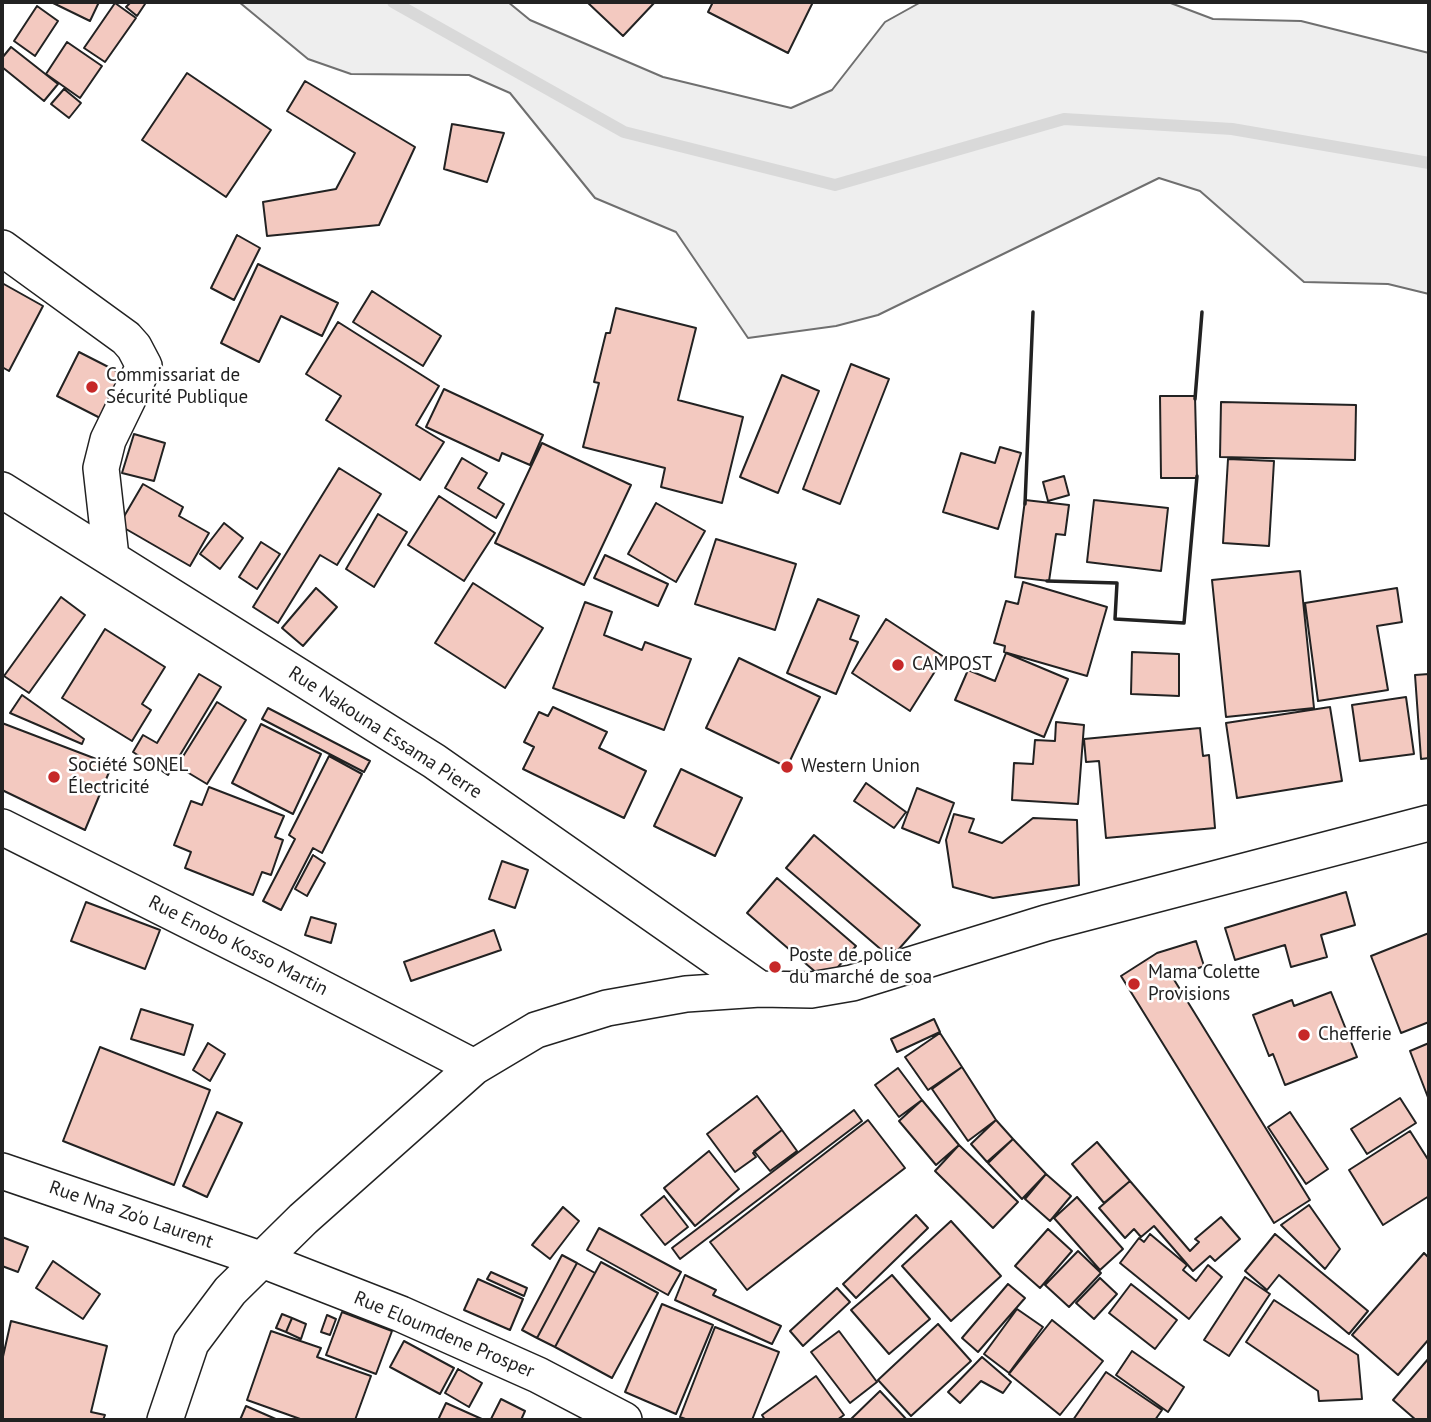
<!DOCTYPE html>
<meta charset="utf-8">
<style>
body{margin:0}
#map{position:relative;width:1431px;height:1422px;overflow:hidden;background:#fff;font-family:"PT Sans",sans-serif}
canvas{display:block}
.frame{position:absolute;inset:0;border:4px solid #222;pointer-events:none}
</style>
<div id="map">
<canvas width="1431" height="1422"></canvas>
<div class="frame"></div>
</div>
<script>
const ctx = document.querySelector('canvas').getContext('2d');
ctx.lineJoin = 'round';
function fillPath(path, color) { ctx.fillStyle = color; ctx.fill(path, 'evenodd'); }
const toPath = rows => new Path2D(rows.map(r => 'M' + r).join(''));
function stroke(path, color, width, dash) { ctx.strokeStyle = color; ctx.lineWidth = width; ctx.lineCap = dash ? 'butt' : 'round'; ctx.setLineDash(dash || []); ctx.stroke(path); }
function drawText(font, color, halo, rows, align = 'center') {
  ctx.font = font + ' "PT Sans",sans-serif'; ctx.lineWidth = 5; ctx.setLineDash([]); ctx.textBaseline = 'middle'; ctx.strokeStyle = halo; ctx.fillStyle = color; for (const [text, x, y, turn = 0] of rows) {
    ctx.save(); ctx.translate(x, y); ctx.rotate((+turn || 0) * Math.PI / 180); ctx.textAlign = isNaN(turn) ? turn : align; if (halo) ctx.strokeText(text, 0, 0); ctx.fillText(text, 0, 0); ctx.restore();
  }
}
const green = toPath([
 [239,2,508,2,530,20,663,77,791,108,832,90,885,22,921,2,1168,2,1213,19,1301,21,1429,53,1429,294,1388,284,1304,282,1200,191,1159,178,878,315,836,326,748,338,676,232,595,198,510,93,469,75,351,74,308,59,239,2]
]);
fillPath(green, '#eee');
stroke(green, '#6f6f6f', 2);
stroke(toPath([
 [393,2,624,132,835,185,1064,119,1232,129,1429,163]
]), '#d9d9d9', 12);
const building = toPath([
 [51,2,99,2,90,21,51,2],
 [131,2,142,2,145,4,137,16,126,7,131,2],
 [587,2,655,2,623,36,587,2],
 [713,2,813,2,788,53,708,12,713,2],
 [115,3,136,18,105,62,84,48,115,3],
 [37,6,58,21,35,56,14,41,37,6],
 [67,42,102,66,80,98,46,74,67,42],
 [11,47,58,84,44,101,2,67,2,58,11,47],
 [187,73,271,130,226,197,142,140,187,73],
 [305,81,415,147,379,225,267,236,263,202,336,189,355,153,287,111,305,81],
 [64,89,81,103,69,118,51,104,64,89],
 [452,124,504,133,487,182,444,169,452,124],
 [237,235,260,248,234,300,211,288,237,235],
 [258,264,338,303,322,336,281,316,259,362,221,343,258,264],
 [2,283,43,306,9,371,2,367,2,283],
 [372,291,441,336,423,366,353,322,372,291],
 [616,308,696,328,678,400,743,417,722,503,661,487,665,468,583,447,599,383,594,382,606,333,610,333,616,308],
 [338,322,439,386,416,425,444,442,420,480,326,420,341,396,306,374,338,322],
 [79,352,128,377,106,421,57,396,79,352],
 [851,364,889,379,840,504,803,489,851,364],
 [782,375,819,391,778,493,740,477,782,375],
 [444,389,543,435,530,465,502,453,499,461,426,427,444,389],
 [1160,396,1195,396,1197,478,1161,478,1160,396],
 [1221,402,1356,405,1355,460,1220,457,1221,402],
 [134,434,165,443,154,481,122,473,134,434],
 [542,443,631,485,584,585,495,543,542,443],
 [1000,447,1021,453,998,529,943,512,961,453,995,463,1000,447],
 [462,458,487,473,478,488,504,504,496,518,445,488,462,458],
 [1228,459,1274,461,1269,546,1223,543,1228,459],
 [339,468,381,494,337,565,320,555,278,623,253,607,339,468],
 [1064,476,1069,495,1048,501,1043,482,1064,476],
 [143,484,183,507,179,516,209,533,190,566,119,525,143,484],
 [439,496,495,533,464,581,408,545,439,496],
 [1025,500,1069,505,1065,535,1056,534,1049,581,1015,577,1025,500],
 [1094,500,1168,508,1161,571,1087,562,1094,500],
 [656,503,705,531,676,582,628,554,656,503],
 [378,514,407,532,374,587,346,569,378,514],
 [224,523,243,538,220,569,200,554,224,523],
 [716,539,796,564,775,630,695,604,716,539],
 [261,542,280,554,257,589,239,577,261,542],
 [605,555,668,584,658,606,594,578,605,555],
 [1300,571,1314,708,1226,717,1212,580,1300,571],
 [1023,582,1107,607,1087,676,1004,652,1005,646,994,643,1006,601,1018,604,1023,582],
 [473,583,543,628,505,688,435,643,473,583],
 [316,588,337,607,303,646,282,628,316,588],
 [1397,588,1402,622,1377,626,1388,690,1318,701,1305,603,1397,588],
 [61,597,85,615,29,693,4,676,61,597],
 [818,599,859,616,850,639,858,642,836,694,787,673,818,599],
 [585,602,612,612,604,635,642,650,645,642,691,659,664,730,553,688,585,602],
 [886,619,944,657,910,711,852,673,886,619],
 [105,629,165,667,142,704,151,710,132,741,62,698,105,629],
 [1132,652,1179,654,1179,696,1131,694,1132,652],
 [1006,653,1068,679,1044,737,955,700,968,670,995,681,1006,653],
 [739,658,820,697,787,767,706,728,739,658],
 [199,674,221,687,168,775,133,752,143,735,157,743,199,674],
 [1429,674,1429,758,1421,759,1415,675,1429,674],
 [22,695,84,739,82,744,10,713,22,695],
 [1406,697,1414,754,1360,761,1352,705,1406,697],
 [217,702,246,720,207,784,177,766,217,702],
 [553,707,607,732,599,748,646,771,624,818,523,769,534,747,524,742,539,712,548,716,553,707],
 [1330,707,1342,781,1237,798,1226,723,1330,707],
 [268,708,370,761,364,772,262,719,268,708],
 [1056,722,1084,725,1078,804,1012,800,1014,763,1033,764,1035,740,1055,741,1056,722],
 [2,723,112,765,85,830,2,790,2,723],
 [261,724,321,754,293,814,232,783,261,724],
 [1200,728,1203,756,1209,755,1215,828,1106,838,1099,761,1086,762,1084,739,1200,728],
 [329,756,362,774,322,853,313,848,281,910,263,901,295,839,289,835,329,756],
 [681,769,742,798,715,856,654,826,681,769],
 [866,783,906,812,894,828,854,801,866,783],
 [209,787,284,816,275,837,283,840,271,875,262,872,253,895,185,868,191,852,174,845,191,801,202,805,209,787],
 [917,788,954,803,939,843,902,828,917,788],
 [954,814,974,819,969,832,1002,843,1033,818,1077,820,1079,885,993,898,953,887,946,840,954,814],
 [814,835,920,925,891,958,786,868,814,835],
 [313,855,325,863,307,896,295,889,313,855],
 [502,861,528,870,515,908,489,899,502,861],
 [777,878,856,946,826,981,747,913,777,878],
 [1346,892,1355,925,1321,935,1327,957,1291,967,1285,945,1235,960,1225,928,1346,892],
 [86,902,160,930,145,969,71,941,86,902],
 [311,917,336,924,331,943,305,935,311,917],
 [494,930,501,950,411,981,404,962,494,930],
 [1429,933,1429,1022,1401,1033,1371,956,1429,933],
 [1196,941,1204,966,1173,978,1310,1200,1274,1223,1121,976,1157,953,1196,941],
 [1331,992,1357,1057,1285,1085,1273,1054,1269,1056,1253,1015,1292,1000,1294,1006,1331,992],
 [141,1009,193,1025,184,1055,131,1039,141,1009],
 [934,1019,940,1032,897,1052,891,1039,934,1019],
 [940,1033,962,1067,928,1090,905,1057,940,1033],
 [208,1043,225,1054,210,1081,193,1070,208,1043],
 [1429,1043,1429,1100,1410,1051,1429,1043],
 [100,1047,210,1090,174,1185,63,1141,100,1047],
 [962,1067,996,1120,968,1141,932,1089,962,1067],
 [898,1068,922,1100,899,1117,875,1085,898,1068],
 [757,1096,782,1130,753,1153,756,1157,735,1172,707,1134,757,1096],
 [1400,1098,1416,1123,1367,1154,1351,1129,1400,1098],
 [922,1100,959,1145,936,1165,899,1121,922,1100],
 [854,1110,862,1121,680,1259,672,1248,854,1110],
 [217,1112,242,1123,207,1197,183,1186,217,1112],
 [1290,1112,1328,1169,1306,1184,1268,1127,1290,1112],
 [868,1120,905,1168,747,1290,710,1242,868,1120],
 [996,1120,1013,1139,987,1162,971,1144,996,1120],
 [782,1130,797,1151,770,1171,754,1151,782,1130],
 [1410,1131,1429,1161,1429,1196,1383,1225,1349,1170,1410,1131],
 [1013,1139,1046,1174,1022,1199,988,1163,1013,1139],
 [1097,1142,1130,1181,1104,1203,1072,1164,1097,1142],
 [959,1145,1018,1202,993,1228,935,1171,959,1145],
 [709,1151,739,1189,695,1226,664,1188,709,1151],
 [1046,1174,1071,1196,1050,1221,1025,1199,1046,1174],
 [1130,1181,1190,1251,1199,1242,1195,1239,1221,1217,1240,1239,1215,1261,1210,1256,1193,1271,1154,1226,1141,1237,1134,1229,1125,1238,1099,1208,1130,1181],
 [664,1196,688,1227,665,1245,641,1215,664,1196],
 [1077,1197,1123,1249,1100,1270,1054,1218,1077,1197],
 [1309,1205,1340,1249,1325,1269,1281,1225,1309,1205],
 [563,1207,579,1221,550,1259,532,1245,563,1207],
 [916,1215,928,1228,856,1298,843,1284,916,1215],
 [951,1221,1001,1276,951,1321,902,1266,951,1221],
 [599,1228,681,1272,668,1295,587,1250,599,1228],
 [1048,1229,1072,1251,1040,1288,1015,1266,1048,1229],
 [1150,1234,1187,1265,1183,1270,1196,1281,1208,1265,1222,1277,1189,1319,1120,1263,1139,1238,1144,1242,1150,1234],
 [1275,1234,1368,1311,1349,1334,1279,1275,1267,1290,1245,1271,1275,1234],
 [2,1237,28,1247,18,1272,2,1266,2,1237],
 [1078,1251,1101,1273,1069,1307,1045,1285,1078,1251],
 [1424,1253,1429,1258,1429,1339,1398,1375,1352,1335,1424,1253],
 [562,1255,577,1263,537,1338,522,1330,562,1255],
 [53,1261,100,1294,83,1319,36,1288,53,1261],
 [601,1262,658,1293,612,1378,555,1347,601,1262],
 [577,1263,595,1273,555,1347,537,1338,577,1263],
 [491,1272,527,1288,524,1296,487,1279,491,1272],
 [685,1275,716,1290,713,1295,781,1326,772,1344,675,1300,685,1275],
 [892,1275,930,1319,889,1354,851,1310,892,1275],
 [1245,1277,1270,1294,1229,1356,1204,1340,1245,1277],
 [1100,1278,1117,1294,1094,1319,1076,1303,1100,1278],
 [478,1279,523,1299,510,1330,464,1310,478,1279],
 [1008,1284,1025,1298,978,1352,962,1338,1008,1284],
 [1131,1284,1177,1320,1155,1349,1109,1313,1131,1284],
 [837,1288,850,1302,803,1346,790,1331,837,1288],
 [1274,1300,1358,1355,1362,1399,1319,1401,1318,1391,1246,1342,1274,1300],
 [662,1304,713,1325,676,1414,625,1392,662,1304],
 [1017,1309,1043,1327,1009,1373,984,1354,1017,1309],
 [342,1312,392,1331,376,1374,326,1355,342,1312],
 [282,1314,292,1318,286,1332,276,1328,282,1314],
 [327,1315,336,1319,330,1335,321,1332,327,1315],
 [292,1318,306,1324,301,1339,286,1332,292,1318],
 [1052,1320,1103,1361,1060,1415,1009,1374,1052,1320],
 [11,1321,107,1346,91,1412,105,1415,103,1420,2,1420,2,1361,11,1321],
 [938,1324,971,1361,911,1416,878,1380,938,1324],
 [715,1327,779,1352,752,1420,688,1420,680,1417,715,1327],
 [271,1331,321,1348,317,1357,371,1376,355,1420,303,1420,247,1400,271,1331],
 [839,1331,877,1382,850,1403,811,1352,839,1331],
 [404,1341,454,1368,440,1394,390,1367,404,1341],
 [1132,1351,1184,1387,1168,1412,1116,1375,1132,1351],
 [982,1357,1011,1382,1003,1393,981,1381,960,1403,948,1392,982,1357],
 [1429,1358,1429,1420,1416,1420,1393,1400,1429,1358],
 [458,1369,482,1383,469,1407,445,1393,458,1369],
 [1106,1372,1162,1410,1155,1420,1073,1420,1106,1372],
 [816,1376,844,1415,837,1420,765,1420,762,1415,816,1376],
 [880,1391,907,1420,850,1420,880,1391],
 [501,1399,525,1411,521,1420,491,1419,501,1399],
 [446,1403,484,1420,438,1420,446,1403],
 [246,1406,278,1420,240,1420,246,1406]
]);
fillPath(building, '#f3c9c0');
stroke(building, '#222', 2);
const minor = toPath([
 [2,248,126,338,134,347,144,366,108,440,101,468,111,557],
 [2,490,434,761,760,989],
 [2,827,279,966,474,1067],
 [2,1171,260,1259,401,1314,538,1375,624,1420],
 [165,1420,191,1343,230,1291,303,1219,474,1067,536,1030,607,1008,686,994,760,989,811,990,852,983,1046,923,1429,823]
]);
stroke(minor, '#222', 38);
stroke(minor, '#fff', 35);
stroke(toPath([
 [1195,399,1202,312],
 [1025,504,1033,312],
 [1047,581,1117,583,1115,619,1184,623,1197,476]
]), '#222', 3.5);
for (const [x, y, r, color] of [
 [92,387,7,"#c62828"],
 [898,665,7,"#c62828"],
 [787,767,7,"#c62828"],
 [54,777,7,"#c62828"],
 [775,967,7,"#c62828"],
 [1134,984,7,"#c62828"],
 [1304,1035,7,"#c62828"]
]) { const dot = new Path2D(); dot.arc(x, y, r, 0, 2 * Math.PI); ctx.fillStyle = color; ctx.fill(dot); stroke(dot, '#fff', 2.5); }
drawText('19px', '#222', '#fff', [
 ["Commissariat de",106,376],
 ["Sécurité Publique",106,398],
 ["CAMPOST",912,665],
 ["Société SONEL",68,766],
 ["Électricité",68,788],
 ["Western Union",801,767],
 ["Poste de police",789,956],
 ["du marché de soa",789,978],
 ["Mama Colette",1148,973],
 ["Provisions",1148,995],
 ["Chefferie",1318,1035]
], 'left');
drawText('19px', '#222', '#fff', [
 ["Rue Nakouna Essama Pierre",385,733,33],
 ["Rue Enobo Kosso Martin",238,946,27],
 ["Rue Nna Zo'o Laurent",131,1215,19],
 ["Rue Eloumdene Prosper",444,1335,23]
]);
</script>
